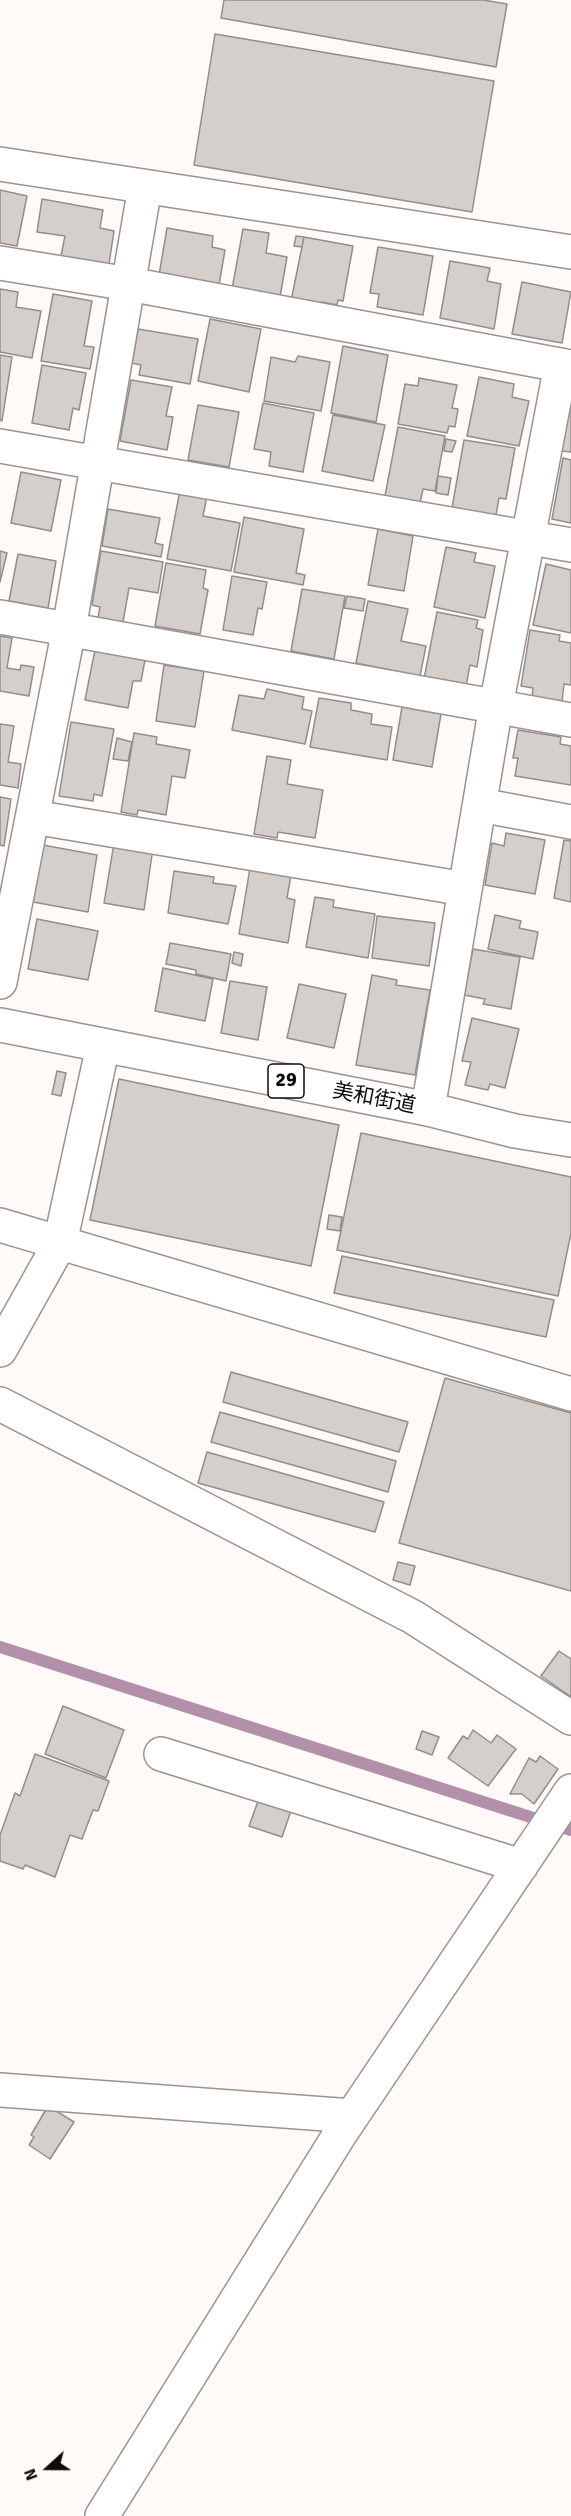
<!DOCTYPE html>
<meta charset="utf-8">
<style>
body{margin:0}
#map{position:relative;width:571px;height:2516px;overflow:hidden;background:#fff9f8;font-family:Signika,sans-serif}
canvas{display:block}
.north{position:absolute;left:18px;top:2438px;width:60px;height:60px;-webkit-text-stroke:4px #fff;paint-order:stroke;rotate:249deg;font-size:16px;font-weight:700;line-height:24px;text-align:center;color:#0d0b0a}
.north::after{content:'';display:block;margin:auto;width:21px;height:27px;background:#0d0b0a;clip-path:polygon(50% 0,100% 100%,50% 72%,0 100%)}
</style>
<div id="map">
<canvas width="571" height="2516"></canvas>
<div class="north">N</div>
</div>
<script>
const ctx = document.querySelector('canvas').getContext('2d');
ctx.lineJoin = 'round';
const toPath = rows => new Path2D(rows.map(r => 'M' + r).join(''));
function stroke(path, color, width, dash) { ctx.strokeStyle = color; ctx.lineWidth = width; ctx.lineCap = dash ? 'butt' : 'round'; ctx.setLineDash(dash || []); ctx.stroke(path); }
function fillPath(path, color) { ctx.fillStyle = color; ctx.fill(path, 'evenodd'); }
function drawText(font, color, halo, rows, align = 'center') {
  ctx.font = font + ' Signika,"Noto Sans JP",sans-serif'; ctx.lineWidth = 4.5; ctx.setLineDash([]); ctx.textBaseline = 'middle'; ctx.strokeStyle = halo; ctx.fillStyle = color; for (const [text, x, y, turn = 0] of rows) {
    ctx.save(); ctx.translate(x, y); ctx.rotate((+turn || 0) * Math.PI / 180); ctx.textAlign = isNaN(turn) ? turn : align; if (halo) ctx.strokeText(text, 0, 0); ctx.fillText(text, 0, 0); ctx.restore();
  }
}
stroke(toPath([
 [0,1647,571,1830]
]), '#b290aa', 12);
const building = toPath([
 [224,0,483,0,507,4,496,67,221,18,224,0],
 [215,34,494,81,472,212,194,165,215,34],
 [0,190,27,196,17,246,0,243,0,190],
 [42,199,103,210,100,228,114,231,109,264,61,256,65,236,37,232,42,199],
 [167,228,213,236,212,247,225,250,219,285,159,275,167,228],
 [243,229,269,233,266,253,287,257,280,297,232,289,243,229],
 [296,236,304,237,302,247,294,246,296,236],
 [304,237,353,246,343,301,338,300,337,305,322,302,320,306,291,301,304,237],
 [378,247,433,256,423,315,377,307,379,294,370,293,378,247],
 [450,261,490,268,487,281,501,284,494,329,440,318,450,261],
 [522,282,571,292,562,343,512,334,522,282],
 [0,289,18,292,16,307,41,311,32,358,0,352,0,289],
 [53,294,92,301,84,346,94,347,90,369,41,361,53,294],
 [210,319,261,329,249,392,198,381,210,319],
 [138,329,198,339,190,384,139,375,141,365,132,363,138,329],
 [343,346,388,355,376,422,331,413,343,346],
 [0,355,12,357,2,421,0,420,0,355],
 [298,356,330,362,321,411,264,401,271,357,295,362,298,356],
 [42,365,86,373,79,410,73,408,69,430,32,423,42,365],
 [479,377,514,384,512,397,529,401,519,446,467,436,479,377],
 [419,378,457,385,452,408,458,409,455,427,449,426,447,433,398,424,405,384,418,386,419,378],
 [131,380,172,387,166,416,173,417,167,450,120,441,131,380],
 [571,397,571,452,561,451,571,397],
 [263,403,314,413,303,472,269,466,271,452,254,449,263,403],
 [198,405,239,412,229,467,188,460,198,405],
 [333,415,385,425,373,481,322,471,333,415],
 [398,427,445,436,435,491,423,489,420,503,385,496,398,427],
 [446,439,456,441,452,452,444,451,446,439],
 [464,440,515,448,506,499,499,498,496,515,452,508,464,440],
 [563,458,571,460,571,523,552,519,563,458],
 [21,472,61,480,51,531,11,523,21,472],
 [438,476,451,478,448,495,436,493,438,476],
 [180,490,207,496,203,516,240,523,231,571,167,559,180,490],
 [108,509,160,518,155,543,163,545,161,557,102,546,108,509],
 [244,517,304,529,296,573,305,575,303,585,234,572,244,517],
 [378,529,413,536,404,591,368,585,378,529],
 [446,547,476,553,474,562,495,566,485,618,434,607,446,547],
 [0,551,7,553,0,582,0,551],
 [101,551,163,562,158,593,129,588,123,622,98,618,100,607,92,605,101,551],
 [18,554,56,561,48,608,9,601,18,554],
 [166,563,206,570,203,588,208,590,200,634,155,626,166,563],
 [546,564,571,570,571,633,533,625,546,564],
 [232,576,267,582,262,609,258,608,253,635,223,630,232,576],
 [302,589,345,596,334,659,291,651,302,589],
 [347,596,365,599,363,611,344,608,347,596],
 [368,601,408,609,401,641,426,646,420,676,356,663,368,601],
 [437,612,478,620,476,628,483,630,477,667,470,665,466,686,424,679,437,612],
 [530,630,560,635,559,641,571,643,571,685,564,684,562,702,532,697,533,688,521,686,530,630],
 [0,636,12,638,7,668,20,670,21,665,34,667,29,696,0,691,0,636],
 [95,650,145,660,141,681,133,681,128,708,85,700,95,650],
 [164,665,204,671,195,727,156,721,164,665],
 [267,689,304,697,302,709,312,711,305,744,232,730,239,695,264,699,267,689],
 [319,698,351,703,351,710,372,714,371,724,392,727,387,760,310,747,319,698],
 [402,707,441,714,432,767,393,760,402,707],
 [71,722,114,729,102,796,94,794,93,801,59,796,71,722],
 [0,724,14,726,8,762,21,764,18,788,0,785,0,724],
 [518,730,561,737,560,744,571,746,571,785,515,776,518,758,513,758,518,730],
 [134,733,157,737,156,744,190,750,185,778,172,776,166,815,138,810,137,815,121,812,134,733],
 [117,738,132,742,128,761,113,759,117,738],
 [267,756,291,760,287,784,323,790,315,838,278,832,277,838,254,834,267,756],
 [0,797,11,799,4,846,0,845,0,797],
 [506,833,545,840,535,894,485,885,492,843,504,846,506,833],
 [564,840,571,841,571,902,554,898,564,840],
 [114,843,153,848,144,910,104,903,114,843],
 [43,845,97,855,88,912,33,902,43,845],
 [250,868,291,875,287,898,295,900,288,943,239,934,250,868],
 [174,871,214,877,213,883,236,886,228,924,168,913,174,871],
 [315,897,334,900,333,907,375,914,368,958,306,947,315,897],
 [495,915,521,921,519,928,538,932,533,959,488,949,495,915],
 [377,916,435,923,429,966,372,958,377,916],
 [37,919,98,931,88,980,28,969,37,919],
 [170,943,231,954,226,981,196,974,196,970,166,964,170,943],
 [473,949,520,957,511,1009,483,1004,485,999,464,995,473,949],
 [234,952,243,954,241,966,232,963,234,952],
 [163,968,213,979,205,1021,155,1011,163,968],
 [372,975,397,980,396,985,430,990,415,1075,356,1065,372,975],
 [230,981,267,987,258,1040,221,1033,230,981],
 [299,984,346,994,334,1048,287,1038,299,984],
 [472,1018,519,1029,505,1088,490,1084,488,1090,465,1085,471,1062,462,1061,472,1018],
 [57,1071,66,1073,61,1096,52,1094,57,1071],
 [119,1079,339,1125,311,1266,90,1220,119,1079],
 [361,1133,571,1177,571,1233,558,1296,337,1250,361,1133],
 [329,1215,342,1217,340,1231,327,1229,329,1215],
 [342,1256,554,1300,546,1337,334,1293,342,1256],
 [231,1372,408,1422,399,1452,223,1402,231,1372],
 [445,1378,571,1413,571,1591,399,1543,445,1378],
 [220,1412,396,1461,388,1492,211,1442,220,1412],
 [207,1452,384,1502,375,1532,198,1483,207,1452],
 [398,1562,415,1566,410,1585,393,1580,398,1562],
 [559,1651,571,1659,571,1697,541,1676,559,1651],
 [63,1706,124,1730,106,1778,45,1754,63,1706],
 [473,1730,491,1743,497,1735,516,1749,488,1786,448,1758,463,1736,468,1739,473,1730],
 [422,1731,439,1737,432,1755,416,1749,422,1731],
 [35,1754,109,1781,98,1811,93,1810,82,1839,70,1835,55,1877,25,1865,23,1869,0,1861,0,1835,15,1793,20,1796,35,1754],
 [540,1756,558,1769,534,1804,522,1794,510,1794,529,1758,536,1762,540,1756],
 [261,1793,293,1805,282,1837,249,1826,261,1793],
 [48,2106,74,2122,50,2159,29,2145,34,2137,31,2135,48,2106]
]);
fillPath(building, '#d5cfcc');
stroke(building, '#938e8a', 1.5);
const minor = toPath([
 [0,164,571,252],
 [0,263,129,284,571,367],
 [0,446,571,545],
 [0,617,571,720],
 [480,805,571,822],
 [33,817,465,889],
 [0,982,69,629,145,187],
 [428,1109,496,706,561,365],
 [0,1225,571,1394],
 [0,1350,60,1243,103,1046],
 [0,1404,413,1617,571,1718],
 [161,1754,521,1866],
 [0,2090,352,2116],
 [102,2516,340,2134,571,1791]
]);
const major = toPath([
 [0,1025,428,1109,515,1131,571,1140]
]);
stroke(minor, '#9a9392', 36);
stroke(major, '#9a9392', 36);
stroke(minor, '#fff', 33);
stroke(major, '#fff', 33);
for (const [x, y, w] of [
 [286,1081,36]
]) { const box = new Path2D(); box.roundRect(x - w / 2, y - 17, w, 34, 4.5); ctx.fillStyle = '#fff'; ctx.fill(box); stroke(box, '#0d0b0a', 1.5); }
drawText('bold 20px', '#0d0b0a', null, [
 ["29",286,1081]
]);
drawText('21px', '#0d0b0a', '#fff', [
 ["美和街道",374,1099,11]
]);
</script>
